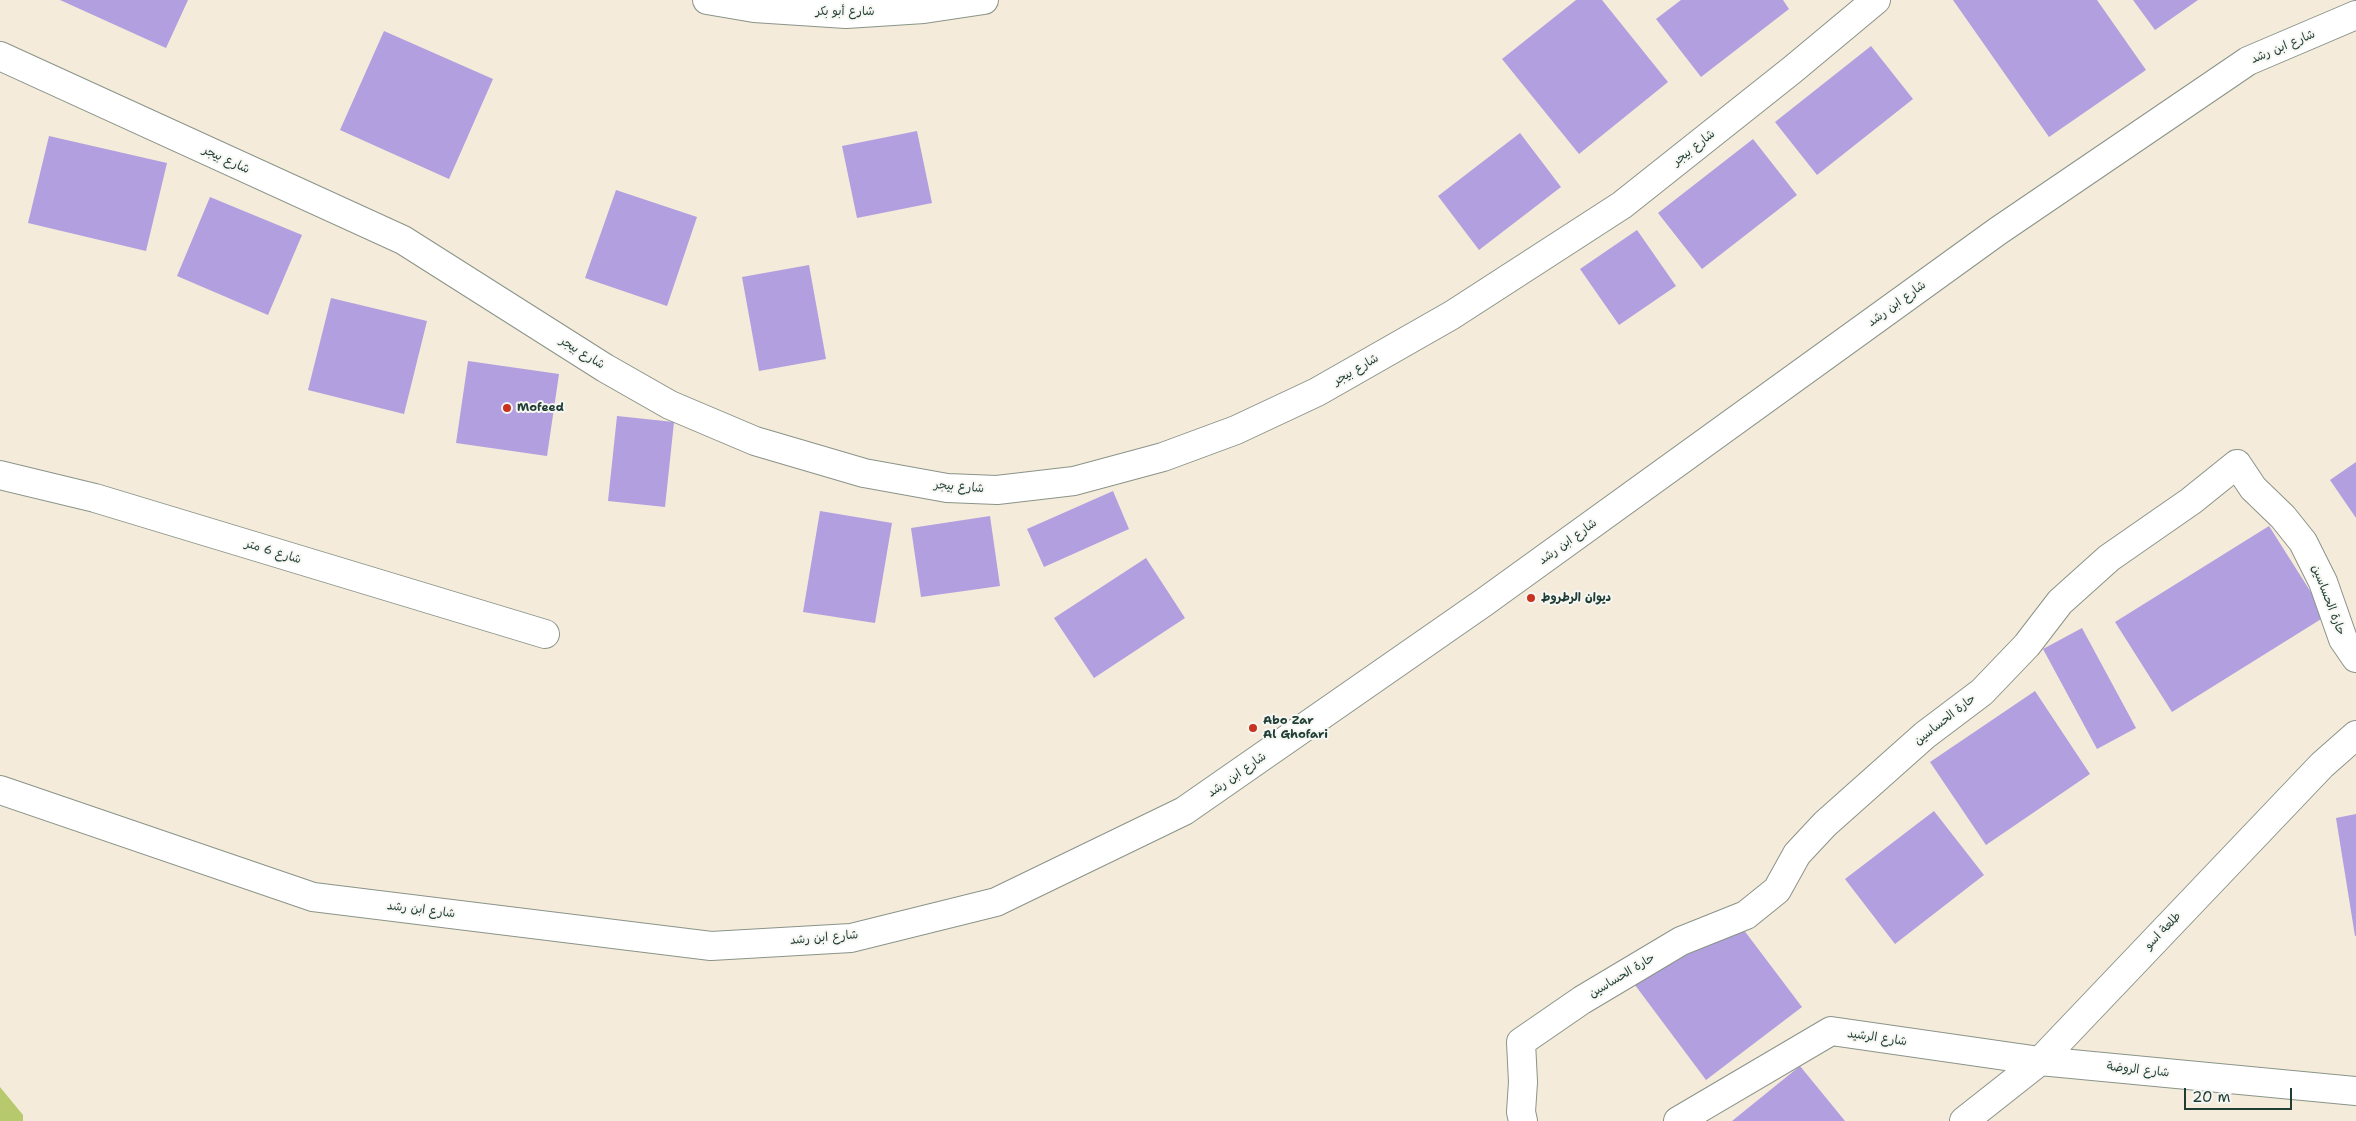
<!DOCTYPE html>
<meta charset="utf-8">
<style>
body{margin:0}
#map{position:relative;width:2356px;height:1121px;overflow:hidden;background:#f4ebdb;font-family:"Shantell Sans",sans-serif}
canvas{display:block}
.scale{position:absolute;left:2184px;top:1088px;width:108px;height:22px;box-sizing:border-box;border:2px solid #1f3d34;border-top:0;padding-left:6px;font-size:15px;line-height:18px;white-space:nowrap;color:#1f3d34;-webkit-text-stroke:4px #f6f6f2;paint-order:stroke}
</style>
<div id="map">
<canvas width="2356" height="1121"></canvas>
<div class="scale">20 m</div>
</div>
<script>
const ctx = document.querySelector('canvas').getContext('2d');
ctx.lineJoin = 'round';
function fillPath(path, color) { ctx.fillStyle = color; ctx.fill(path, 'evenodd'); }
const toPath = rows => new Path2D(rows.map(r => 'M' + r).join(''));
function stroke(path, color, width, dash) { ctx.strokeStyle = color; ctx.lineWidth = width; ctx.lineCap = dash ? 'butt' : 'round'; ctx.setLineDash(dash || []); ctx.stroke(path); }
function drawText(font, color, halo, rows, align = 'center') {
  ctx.font = font + ' "Shantell Sans","Playpen Sans Arabic",sans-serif'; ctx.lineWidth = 4; ctx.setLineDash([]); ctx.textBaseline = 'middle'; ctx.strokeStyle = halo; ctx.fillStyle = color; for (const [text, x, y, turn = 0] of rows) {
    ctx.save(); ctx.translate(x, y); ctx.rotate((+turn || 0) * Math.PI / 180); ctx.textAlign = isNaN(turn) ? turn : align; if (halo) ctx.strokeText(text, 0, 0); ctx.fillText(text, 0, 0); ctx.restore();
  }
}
fillPath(toPath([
 [0,1087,23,1115,23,1121,0,1121]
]), '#b6c96d');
fillPath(toPath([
 [60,0,188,0,166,48],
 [1576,0,1602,0,1668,82,1579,154,1502,59],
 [1681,0,1783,0,1789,9,1701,77,1656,19],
 [1953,0,2097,0,2146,70,2049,137],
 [2133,0,2198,0,2155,30],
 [384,31,493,79,449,179,340,130],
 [1871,46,1913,99,1817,175,1775,122],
 [917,131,932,203,857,218,842,146],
 [1520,133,1561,187,1479,250,1438,196],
 [49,136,167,163,146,251,28,223],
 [1753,139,1797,195,1702,269,1658,213],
 [616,190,697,217,667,306,585,278],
 [210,197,302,235,268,315,177,276],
 [1637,230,1676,286,1619,325,1580,269],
 [809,265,826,359,759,371,742,277],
 [331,298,427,321,404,414,308,390],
 [468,361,559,374,547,456,456,443],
 [617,416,674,422,665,507,608,501],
 [2356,462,2356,518,2330,480],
 [1113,491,1129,529,1044,567,1027,529],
 [820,511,892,523,875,623,803,612],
 [990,516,1000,586,921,597,911,528],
 [2269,526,2326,616,2172,712,2115,622],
 [1146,558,1185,618,1094,678,1054,618],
 [2082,628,2136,728,2097,749,2043,649],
 [2035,691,2090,774,1986,845,1930,762],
 [1934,811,1984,875,1895,944,1845,879],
 [2356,814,2356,936,2355,936,2336,818],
 [1731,913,1802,1007,1706,1080,1635,985],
 [1800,1066,1845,1121,1732,1121]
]), '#b29fdf');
const street = toPath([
 [707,0,754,8,846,14,924,9,984,0],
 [0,56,403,240,605,368,670,405,755,441,864,473,947,488,997,490,1074,481,1163,457,1236,430,1317,392,1452,315,1622,205,1792,70,1876,0],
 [0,475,95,498,545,634],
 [0,790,313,897,711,946,851,938,996,902,1184,811,1483,603,1998,231,2248,61,2356,15],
 [1523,1121,1521,1112,1523,1082,1521,1042,1582,1000,1681,941,1746,915,1777,890,1797,854,1825,824,1925,735,1982,692,2027,645,2060,602,2109,558,2191,501,2237,464,2253,488,2283,517,2303,542,2323,582,2343,639,2356,658],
 [1678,1121,1831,1031,2040,1061,2356,1091],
 [1964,1121,2040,1061,2322,765,2356,735]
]);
stroke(street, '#8a9488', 30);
stroke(street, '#fff', 28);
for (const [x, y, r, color] of [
 [507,408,5,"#c8321e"],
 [1531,598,5,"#c8321e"],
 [1253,728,5,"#c8321e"]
]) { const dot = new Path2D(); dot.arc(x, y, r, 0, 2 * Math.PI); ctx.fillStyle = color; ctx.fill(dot); stroke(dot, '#f6f6f2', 2); }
drawText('12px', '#1f3d34', '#f6f6f2', [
 ["شارع أبو بكر",845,12],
 ["شارع ابن رشد",2283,47,-23],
 ["شارع بيجر",1694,148,-38],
 ["شارع بيجر",226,160,25],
 ["شارع ابن رشد",1897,304,-36],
 ["شارع بيجر",582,353,32],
 ["شارع بيجر",1356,370,-30],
 ["شارع بيجر",959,487,5],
 ["شارع ابن رشد",1568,542,-36],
 ["شارع 6 متر",273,552,17],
 ["حارة الحساسين",2328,600,69],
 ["حارة الحساسين",1945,720,-38],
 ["شارع ابن رشد",1237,775,-35],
 ["شارع ابن رشد",421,910,7],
 ["طلعة اسو",2163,931,-46],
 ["شارع ابن رشد",824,938,-5],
 ["حارة الحساسين",1622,976,-31],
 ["شارع الرشيد",1877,1038,8],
 ["شارع الروضة",2138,1070,6]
]);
drawText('bold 12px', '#1f3d34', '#f6f6f2', [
 ["Mofeed",517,408],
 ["ديوان الرطروط",1541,598],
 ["Abo Zar",1263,721],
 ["Al Ghofari",1263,735]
], 'left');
</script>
